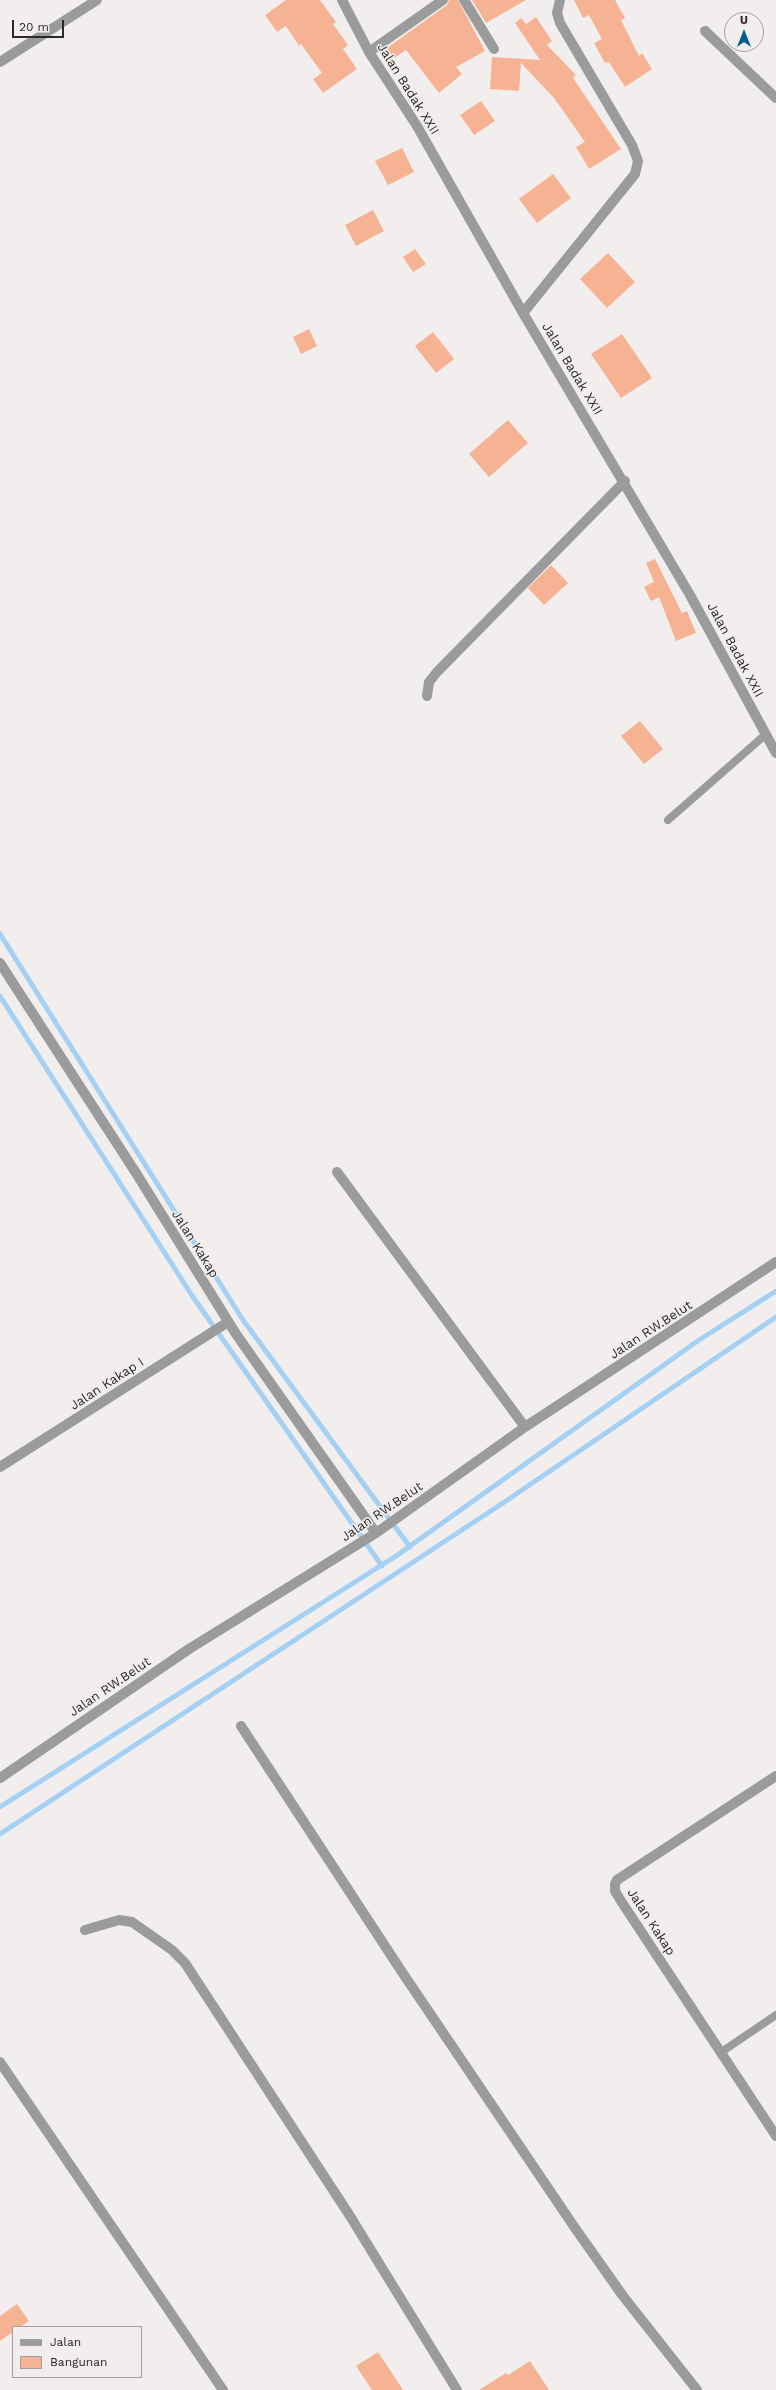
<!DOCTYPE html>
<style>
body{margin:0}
#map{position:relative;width:776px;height:2390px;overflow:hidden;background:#f2eeed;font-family:"Work Sans",sans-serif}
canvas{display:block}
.legend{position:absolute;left:12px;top:2326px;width:130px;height:52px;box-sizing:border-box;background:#f2eeed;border:1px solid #a29f9e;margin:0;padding:5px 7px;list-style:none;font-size:12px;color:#2a2828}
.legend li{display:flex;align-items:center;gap:8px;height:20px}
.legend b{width:20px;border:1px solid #a29f9e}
.north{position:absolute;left:724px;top:12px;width:40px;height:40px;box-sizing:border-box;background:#f2eeed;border:1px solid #a29f9e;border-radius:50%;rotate:0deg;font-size:11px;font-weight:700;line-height:16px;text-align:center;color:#2a2828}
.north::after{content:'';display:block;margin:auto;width:14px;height:18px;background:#025e8e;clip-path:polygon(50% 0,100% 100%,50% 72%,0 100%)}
.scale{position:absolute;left:12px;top:20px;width:52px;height:18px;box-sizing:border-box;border:2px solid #2a2828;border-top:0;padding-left:5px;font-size:12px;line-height:14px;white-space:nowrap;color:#2a2828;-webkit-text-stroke:3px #f2eeed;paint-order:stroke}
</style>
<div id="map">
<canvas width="776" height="2390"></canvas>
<ul class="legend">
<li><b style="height:5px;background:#999b9c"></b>Jalan</li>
<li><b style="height:11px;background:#f6b394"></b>Bangunan</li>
</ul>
<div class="north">U</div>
<div class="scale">20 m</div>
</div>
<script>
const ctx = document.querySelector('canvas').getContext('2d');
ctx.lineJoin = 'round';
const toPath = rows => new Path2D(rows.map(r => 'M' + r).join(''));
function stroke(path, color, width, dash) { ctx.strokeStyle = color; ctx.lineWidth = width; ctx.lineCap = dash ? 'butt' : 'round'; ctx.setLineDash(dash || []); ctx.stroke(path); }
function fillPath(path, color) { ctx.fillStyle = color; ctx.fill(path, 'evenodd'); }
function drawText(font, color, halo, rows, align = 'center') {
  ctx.font = font + ' "Work Sans",sans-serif'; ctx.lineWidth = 3; ctx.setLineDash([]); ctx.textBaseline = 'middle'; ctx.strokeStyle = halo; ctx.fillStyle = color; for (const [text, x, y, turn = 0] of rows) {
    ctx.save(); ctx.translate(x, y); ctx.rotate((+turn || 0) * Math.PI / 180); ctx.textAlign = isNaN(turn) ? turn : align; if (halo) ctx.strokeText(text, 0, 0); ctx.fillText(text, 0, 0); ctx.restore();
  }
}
stroke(toPath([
 [0,934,243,1320,410,1547],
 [0,996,193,1297,382,1566],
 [0,1807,396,1556,699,1340,776,1291],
 [0,1834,503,1503,776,1317]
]), '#a4d0f3', 5);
fillPath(toPath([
 [286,0,320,0,336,22,333,24,348,45,343,49,357,69,323,93,313,79,322,73,301,44,299,46,286,26,277,32,265,15],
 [449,0,458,0,485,51,456,67,462,74,439,93,406,50,394,58,387,48,447,5],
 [472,0,526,0,486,23],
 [574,0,615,0,625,18,621,20,639,56,642,53,652,69,625,87,609,62,605,63,594,43,602,39,589,15,583,18],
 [536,17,552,41,547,45,576,75,573,78,621,149,589,169,576,147,585,142,554,98,521,63,519,91,490,89,492,57,540,60,515,23,521,18,526,24],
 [481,101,495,121,474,135,460,115],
 [402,148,414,172,388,185,375,161],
 [553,174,571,198,537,223,519,199],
 [373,210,384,231,356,246,345,225],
 [415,249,426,264,413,272,403,257],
 [608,253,635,282,607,308,580,279],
 [309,329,317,346,301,354,293,337],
 [433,332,454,359,436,373,415,346],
 [622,334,652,378,621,398,591,354],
 [508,420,528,443,489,477,469,454],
 [655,559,682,613,687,611,696,633,676,641,659,597,651,601,644,587,654,582,646,563],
 [551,565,568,583,544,605,528,588],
 [640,721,663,749,644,764,621,736],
 [17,2304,29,2321,20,2327,13,2327,13,2332,0,2341,0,2316],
 [378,2352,403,2390,372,2390,356,2366],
 [530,2361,549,2390,479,2390,506,2373,508,2375]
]), '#f6b394');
stroke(toPath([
 [668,820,765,735],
 [720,2053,776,2015]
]), '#999b9c', 8);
stroke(toPath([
 [342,0,369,52,417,126,523,313,690,595,776,753],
 [464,0,494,49],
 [705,31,776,98],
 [369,52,443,0],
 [0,62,97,0],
 [523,313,635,174,638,161,632,145,560,23,557,13,560,0],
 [427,696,429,682,437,672,625,481],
 [0,963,136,1173,236,1334,376,1533],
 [337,1172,525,1427],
 [0,1467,228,1322],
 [241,1726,402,1972,575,2228,623,2296,697,2390],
 [776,1776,617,1880,615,1884,615,1891,621,1901,776,2136],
 [0,1778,189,1649,376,1533,525,1427,776,1262],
 [85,1930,119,1920,132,1922,172,1950,185,1963,350,2216,457,2390],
 [0,2062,223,2390]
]), '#999b9c', 10);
drawText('13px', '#2a2828', '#f2eeed', [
 ["Jalan Badak XXII",408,89,58],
 ["Jalan Badak XXII",572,369,59],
 ["Jalan Badak XXII",735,650,62],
 ["Jalan Kakap",195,1244,58],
 ["Jalan RW.Belut",651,1330,-33],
 ["Jalan Kakap I",107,1384,-33],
 ["Jalan RW.Belut",382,1512,-34],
 ["Jalan RW.Belut",110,1687,-34],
 ["Jalan Kakap",651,1922,57]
]);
</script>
